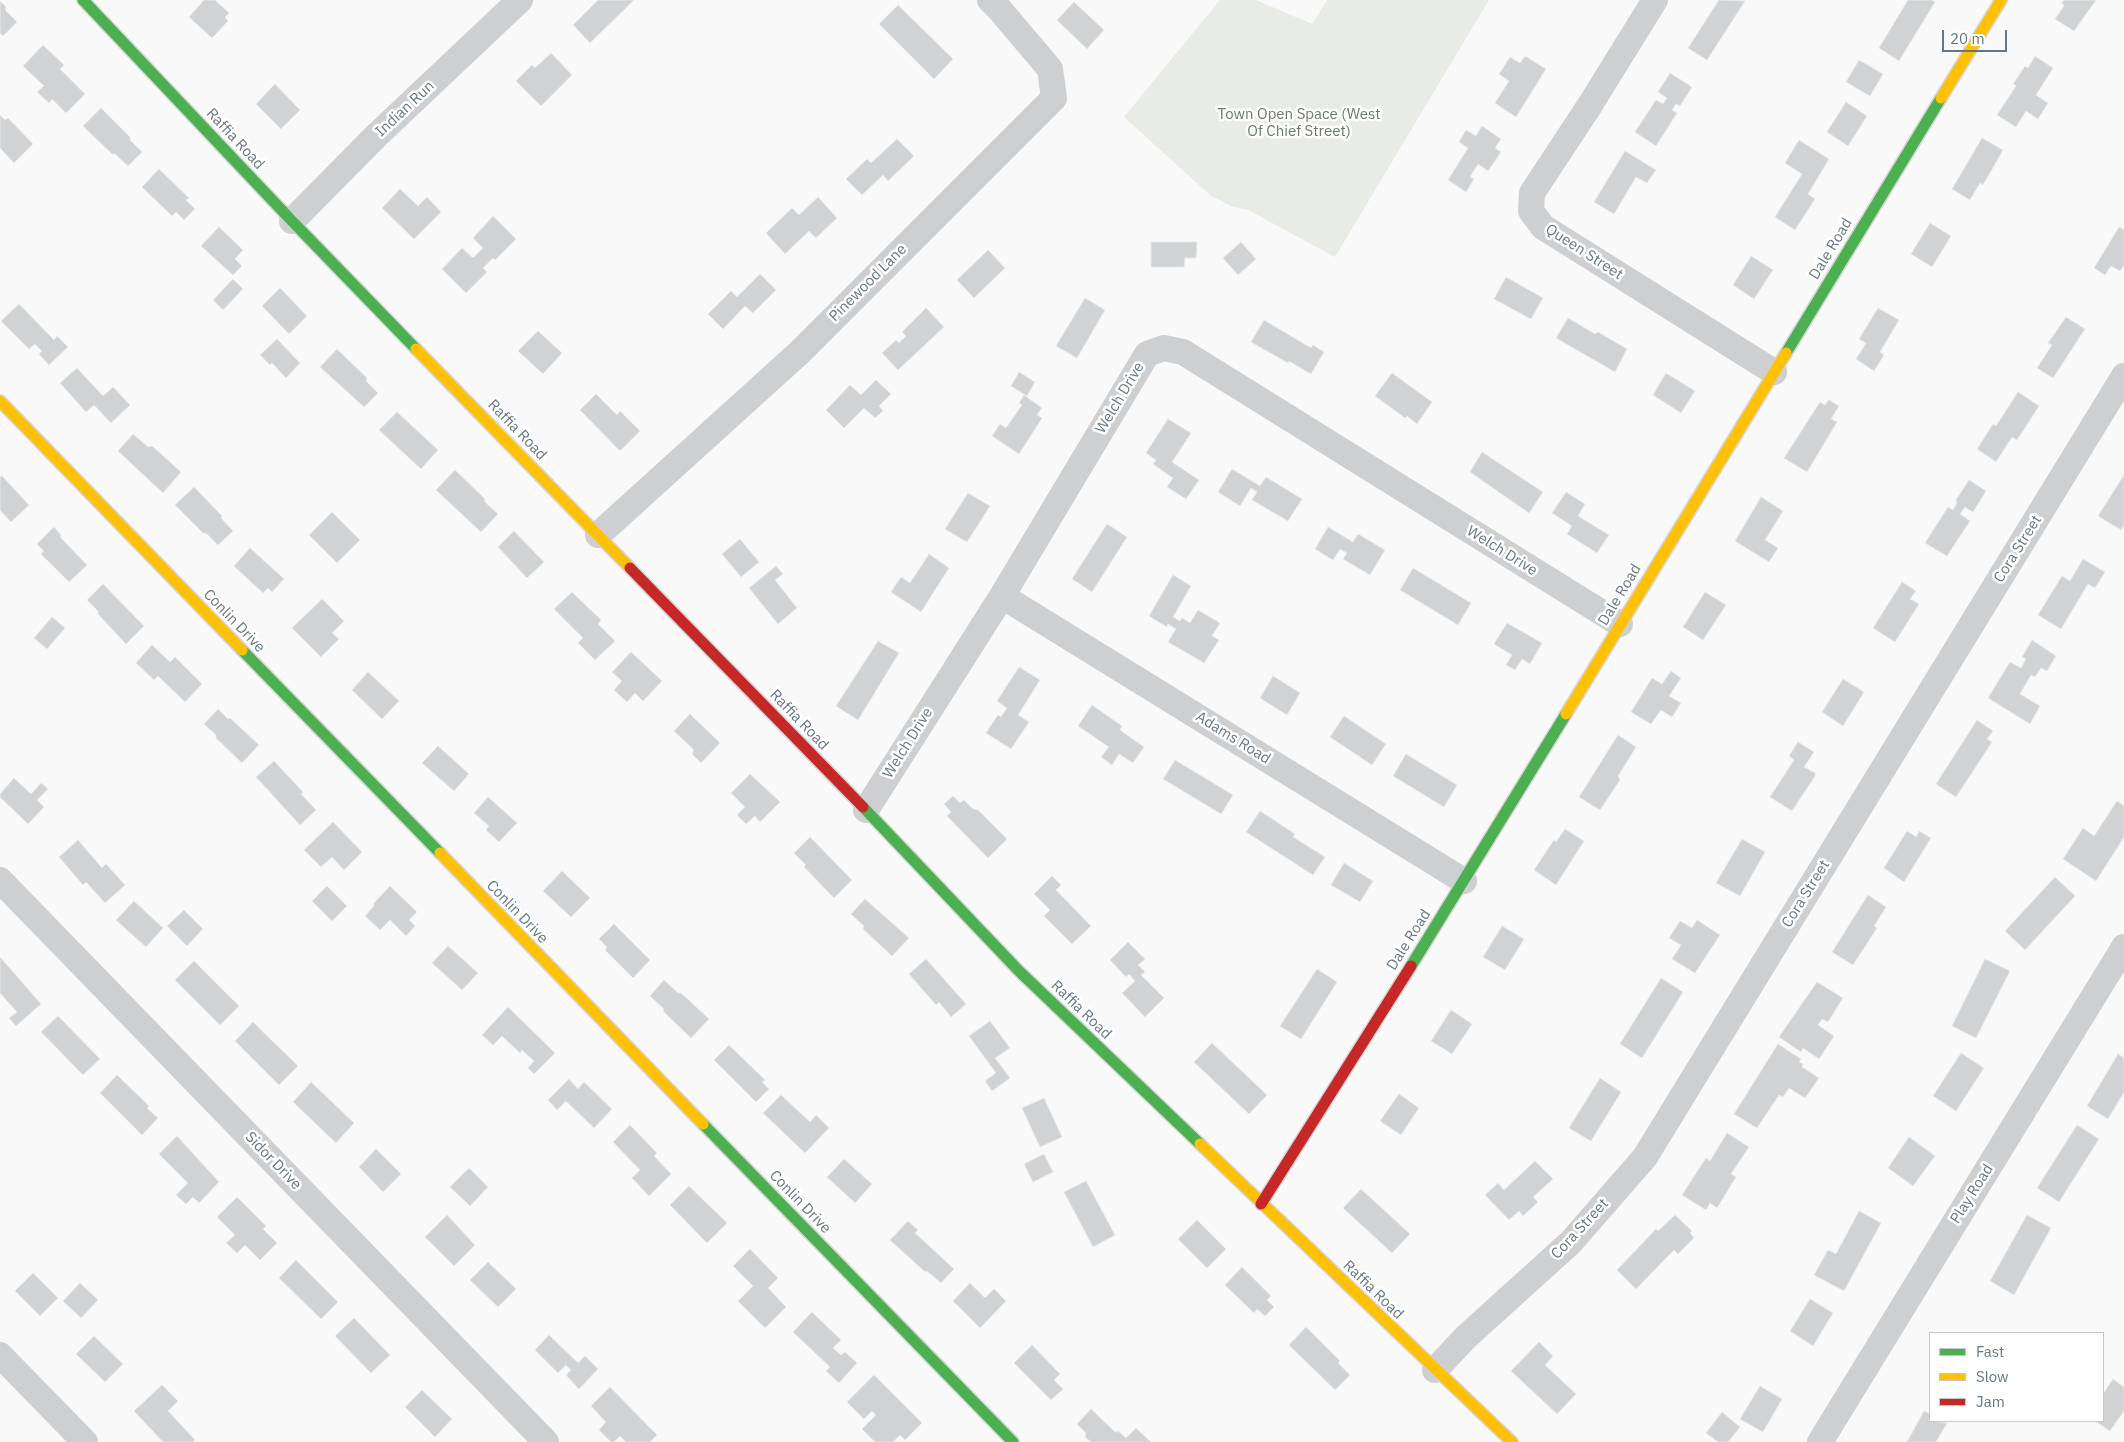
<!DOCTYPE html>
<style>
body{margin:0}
#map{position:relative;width:2124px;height:1442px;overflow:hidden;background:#f9f9f9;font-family:"IBM Plex Sans",sans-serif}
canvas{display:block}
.legend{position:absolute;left:1929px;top:1332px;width:175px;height:90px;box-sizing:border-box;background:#fff;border:1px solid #c1c8cd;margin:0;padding:6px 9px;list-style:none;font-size:15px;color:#657683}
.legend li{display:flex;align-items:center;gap:10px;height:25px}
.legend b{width:25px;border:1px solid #c1c8cd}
.scale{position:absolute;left:1942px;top:30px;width:65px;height:22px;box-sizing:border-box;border:2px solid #657683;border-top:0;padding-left:6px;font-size:15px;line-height:18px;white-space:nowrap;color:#657683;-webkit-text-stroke:4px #fff;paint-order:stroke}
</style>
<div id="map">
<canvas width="2124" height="1442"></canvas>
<ul class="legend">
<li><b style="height:6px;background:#4caf50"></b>Fast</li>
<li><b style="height:6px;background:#ffc107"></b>Slow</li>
<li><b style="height:6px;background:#c62828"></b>Jam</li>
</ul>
<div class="scale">20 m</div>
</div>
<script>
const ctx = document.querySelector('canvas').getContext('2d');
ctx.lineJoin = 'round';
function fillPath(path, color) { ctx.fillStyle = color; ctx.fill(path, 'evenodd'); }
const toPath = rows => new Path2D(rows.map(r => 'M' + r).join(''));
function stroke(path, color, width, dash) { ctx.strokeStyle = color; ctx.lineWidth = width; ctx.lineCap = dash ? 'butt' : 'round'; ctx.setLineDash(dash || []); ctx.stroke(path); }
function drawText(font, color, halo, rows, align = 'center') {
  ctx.font = font + ' "IBM Plex Sans",sans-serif'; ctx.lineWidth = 5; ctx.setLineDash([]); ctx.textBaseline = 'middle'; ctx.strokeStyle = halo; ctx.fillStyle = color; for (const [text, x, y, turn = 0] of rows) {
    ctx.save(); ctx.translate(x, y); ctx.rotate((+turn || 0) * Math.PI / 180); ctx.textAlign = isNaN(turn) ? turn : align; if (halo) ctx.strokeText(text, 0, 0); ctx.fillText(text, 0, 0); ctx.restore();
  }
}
fillPath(toPath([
 [1220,0,1256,0,1312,24,1327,0,1489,0,1335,257,1248,210,1231,206,1211,196,1124,117]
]), '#e8ebe6');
const building = toPath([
 [204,0,215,0,229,13,225,17,228,21,212,38,189,17,204,0],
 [598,0,634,0,590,43,573,25,598,0],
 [1719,0,1745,1,1707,60,1688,48,1719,0],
 [1908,0,1932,0,1935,2,1899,61,1879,48,1908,0],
 [2064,0,2096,0,2074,31,2055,19,2064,6,2062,3,2064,0],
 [0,1,6,7,5,10,17,22,3,36,0,33,0,1],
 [1074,2,1104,30,1087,49,1057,20,1074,2],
 [898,5,953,59,934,79,879,24,898,5],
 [43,45,64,65,60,69,85,94,66,113,52,99,49,103,37,92,44,86,23,66,43,45],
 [551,53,572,75,541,106,516,81,532,65,535,68,551,53],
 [1525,56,1546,69,1516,117,1495,103,1509,81,1499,74,1510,57,1520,63,1525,56],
 [2035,56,2053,68,2036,95,2048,103,2038,119,2026,111,2016,127,1997,115,2016,86,2013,84,2025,66,2028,68,2035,56],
 [1859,60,1883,74,1870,96,1846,82,1859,60],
 [1670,73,1692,87,1680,106,1676,104,1672,110,1677,113,1656,146,1635,132,1656,100,1663,104,1667,98,1658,92,1670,73],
 [275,84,300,110,281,129,256,104,275,84],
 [1846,102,1867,116,1848,146,1827,132,1846,102],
 [101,108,130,137,130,140,142,152,128,166,115,154,112,154,83,126,101,108],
 [0,115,5,120,8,118,33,144,14,163,0,148,0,115],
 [1482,126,1501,139,1495,148,1501,152,1488,171,1478,164,1470,177,1474,179,1466,192,1448,180,1468,148,1459,142,1466,130,1476,136,1482,126],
 [1982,138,2003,150,1983,185,1980,183,1970,200,1952,189,1982,138],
 [897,139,914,156,888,181,883,175,862,195,846,179,867,159,871,163,897,139],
 [1799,140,1829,159,1808,194,1815,199,1795,230,1775,217,1802,174,1785,163,1799,140],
 [1625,151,1656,170,1647,183,1636,177,1614,214,1594,202,1625,151],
 [159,169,189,198,186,200,195,209,184,220,176,212,172,216,142,187,159,169],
 [400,189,418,206,427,197,441,212,414,239,382,208,400,189],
 [818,197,837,218,816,238,809,231,785,254,766,233,792,208,799,215,818,197],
 [493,216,516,239,495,260,493,258,483,268,487,272,466,293,442,269,462,248,473,258,483,248,473,238,493,216],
 [1930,223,1951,236,1932,267,1911,254,1930,223],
 [219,227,243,250,235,259,242,266,233,275,201,246,219,227],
 [2119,227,2124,230,2124,265,2120,271,2111,266,2105,275,2094,268,2119,227],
 [1151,242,1197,242,1196,258,1185,258,1184,267,1151,267,1151,242],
 [1241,242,1256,259,1238,275,1223,258,1241,242],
 [988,250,1005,268,974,298,957,280,988,250],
 [1751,256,1773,270,1754,299,1733,285,1751,256],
 [760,274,776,290,753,313,745,306,723,329,708,314,731,291,737,297,760,274],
 [1506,277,1543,298,1531,319,1494,299,1506,277],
 [233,279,243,289,223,310,213,300,233,279],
 [280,288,307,316,289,334,262,306,280,288],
 [1085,298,1105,310,1077,358,1056,346,1085,298],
 [19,304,54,340,57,336,68,347,49,365,39,354,42,351,35,344,29,349,1,321,19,304],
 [926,308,944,327,898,370,882,353,896,340,899,343,906,336,902,332,926,308],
 [1878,308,1899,320,1880,352,1884,355,1874,371,1856,359,1866,343,1859,339,1878,308],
 [2066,317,2085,329,2053,378,2037,368,2052,345,2048,343,2066,317],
 [1568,318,1595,334,1598,332,1627,349,1615,372,1556,338,1568,318],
 [1264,320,1311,348,1313,345,1324,352,1311,374,1289,361,1288,363,1251,342,1264,320],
 [538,331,562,353,543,374,518,351,538,331],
 [277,339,300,363,286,378,272,363,270,365,260,355,277,339],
 [337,349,367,378,366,381,378,393,364,407,320,367,337,349],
 [77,368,103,396,113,387,130,405,111,423,94,405,86,412,60,383,77,368],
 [1019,372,1035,382,1027,396,1011,386,1019,372],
 [1392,373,1432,402,1417,424,1407,416,1405,418,1375,396,1392,373],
 [1666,373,1695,391,1681,413,1653,395,1666,373],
 [876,380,891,394,879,406,883,411,875,418,864,408,844,428,826,410,850,385,861,395,876,380],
 [2018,392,2039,406,2017,440,2012,437,1996,462,1977,449,1993,424,1996,426,2018,392],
 [596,394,617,415,620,411,640,431,620,451,580,410,596,394],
 [1024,395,1042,408,1037,415,1042,418,1019,454,992,436,1000,424,1006,428,1022,405,1019,403,1024,395],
 [1829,400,1839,406,1831,419,1837,422,1807,472,1784,458,1820,402,1825,405,1829,400],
 [397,412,438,450,421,469,379,430,397,412],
 [1168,419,1191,433,1172,462,1199,480,1186,499,1167,487,1173,478,1153,464,1156,460,1146,453,1168,419],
 [133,434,148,447,152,446,181,472,163,493,118,451,133,434],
 [1482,452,1543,492,1529,513,1470,472,1482,452],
 [1232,469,1260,486,1266,477,1302,499,1288,521,1252,500,1257,492,1251,488,1240,506,1218,492,1232,469],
 [455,470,484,498,485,502,498,514,481,532,436,490,455,470],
 [2124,475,2124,525,2121,530,2098,516,2124,475],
 [2,476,29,505,11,522,0,510,0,477,2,476],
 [1969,480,1986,491,1973,512,1965,507,1960,514,1970,521,1947,556,1925,543,1948,507,1953,510,1957,503,1956,500,1969,480],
 [194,487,222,516,221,518,233,531,218,545,207,534,203,533,175,505,194,487],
 [1566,492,1585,504,1578,516,1609,535,1597,553,1567,534,1572,526,1552,513,1566,492],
 [968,493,990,506,967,542,945,529,968,493],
 [1761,497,1783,511,1765,540,1778,548,1769,562,1735,541,1761,497],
 [332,512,360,540,337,563,309,535,332,512],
 [1107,524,1127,537,1092,592,1072,579,1107,524],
 [54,527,61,535,60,537,87,565,69,582,41,554,44,551,37,544,54,527],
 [1328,527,1353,542,1358,534,1385,550,1370,575,1343,559,1347,553,1340,549,1333,560,1315,549,1328,527],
 [514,531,544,562,527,578,498,547,514,531],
 [740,539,759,562,741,577,722,554,740,539],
 [250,548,284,579,272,592,268,588,263,593,234,566,250,548],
 [929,554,949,568,921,612,891,592,901,577,910,583,929,554],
 [2083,559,2105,572,2095,588,2088,584,2061,629,2038,615,2062,576,2070,581,2083,559],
 [776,566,783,574,775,580,797,608,778,624,749,588,776,566],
 [1413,568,1471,603,1458,625,1400,590,1413,568],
 [1173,575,1191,586,1173,617,1180,621,1182,618,1190,623,1198,610,1220,623,1212,636,1219,640,1204,663,1168,642,1176,629,1168,624,1167,627,1149,616,1173,575],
 [1902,582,1916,591,1910,599,1919,604,1895,642,1873,628,1902,582],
 [103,584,144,626,126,644,97,613,99,612,87,600,103,584],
 [572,592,601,620,598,624,615,641,595,660,578,643,583,638,554,609,572,592],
 [1705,592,1726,605,1703,640,1683,627,1705,592],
 [322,599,344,621,332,633,339,639,321,657,292,628,322,599],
 [52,617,65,628,47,649,34,638,52,617],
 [1507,623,1542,643,1530,664,1522,659,1515,670,1506,665,1512,655,1494,644,1507,623],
 [2032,640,2056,656,2047,671,2041,668,2035,677,2031,675,2020,694,2040,706,2030,724,1988,698,2010,662,2021,668,2026,659,2022,657,2032,640],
 [878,641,899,653,858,720,836,706,878,641],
 [152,645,170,662,175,657,202,684,185,702,158,676,154,680,136,663,152,645],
 [631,652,662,681,643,701,635,693,627,702,614,690,622,681,612,672,631,652],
 [1019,667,1040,680,1018,715,1029,722,1011,749,986,733,998,715,1001,717,1007,708,997,701,1019,667],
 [1671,671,1681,678,1669,696,1681,703,1672,717,1661,710,1651,724,1631,712,1652,678,1662,684,1671,671],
 [368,672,399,701,382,719,352,690,368,672],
 [1273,676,1300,693,1287,715,1260,698,1273,676],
 [1843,679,1864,692,1843,726,1822,712,1843,679],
 [1092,705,1122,726,1120,730,1144,747,1133,763,1119,754,1112,765,1101,757,1109,747,1078,726,1092,705],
 [218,709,228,719,230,718,259,745,242,763,216,738,216,735,204,724,218,709],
 [690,714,720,743,701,763,692,754,694,750,674,731,690,714],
 [1344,716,1386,744,1372,765,1330,737,1344,716],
 [1977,720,1993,731,1987,739,1992,742,1956,797,1936,784,1977,720],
 [1618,735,1636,747,1618,776,1620,780,1600,810,1579,797,1618,735],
 [1798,742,1814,752,1804,767,1815,773,1815,776,1792,811,1770,797,1794,760,1789,756,1798,742],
 [438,746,469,774,454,791,422,763,438,746],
 [1406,754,1457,785,1444,807,1393,776,1406,754],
 [1175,760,1233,795,1221,814,1163,779,1175,760],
 [274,761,303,792,301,794,316,810,300,825,256,777,274,761],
 [750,774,780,802,760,822,755,816,746,824,737,815,745,807,731,793,750,774],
 [14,778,31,794,41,783,48,789,37,800,44,807,28,824,0,797,0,794,14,778],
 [953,796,960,803,964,800,973,809,978,810,1007,839,988,858,947,816,951,812,944,804,953,796],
 [488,797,517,823,499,842,486,830,489,826,474,813,488,797],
 [2117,801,2124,806,2124,837,2096,881,2063,859,2083,828,2094,836,2117,801],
 [1260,811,1295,834,1293,837,1325,857,1313,875,1246,832,1260,811],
 [333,822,362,852,344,870,332,857,321,867,304,850,333,822],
 [1565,829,1584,841,1556,885,1534,870,1554,840,1556,842,1565,829],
 [1907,831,1916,837,1919,831,1931,838,1904,882,1884,868,1907,831],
 [810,837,852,880,834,898,804,867,806,865,794,853,810,837],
 [1742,839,1765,852,1740,896,1716,883,1742,839],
 [78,840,102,868,106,864,125,885,105,903,86,882,83,885,59,857,78,840],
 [1344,863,1373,881,1360,902,1331,885,1344,863],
 [562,871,590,898,571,917,543,891,562,871],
 [1052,876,1061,885,1056,890,1091,926,1072,944,1044,916,1050,910,1034,894,1052,876],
 [2055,877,2075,896,2025,950,2005,931,2055,877],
 [327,886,347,906,332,921,312,901,327,886],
 [390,886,417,912,409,920,415,926,406,936,390,920,380,930,365,916,374,906,374,903,390,886],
 [1868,895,1886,907,1874,926,1877,928,1853,965,1832,952,1868,895],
 [865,899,909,938,892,956,863,929,864,926,851,914,865,899],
 [134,901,163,928,146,947,116,920,134,901],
 [184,910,203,929,187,946,167,926,184,910],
 [1697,920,1720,935,1695,973,1672,959,1681,945,1669,938,1680,921,1692,928,1697,920],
 [614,924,650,960,633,978,605,950,607,947,599,939,614,924],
 [1502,926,1524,939,1505,970,1483,957,1502,926],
 [1128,942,1145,959,1138,965,1145,972,1141,975,1164,998,1145,1017,1122,993,1135,981,1129,974,1126,977,1110,960,1128,942],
 [448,946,478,973,462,990,432,963,448,946],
 [0,957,41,1004,16,1026,9,1018,17,1012,0,993,0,957],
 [926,959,966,1004,951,1017,939,1002,936,1005,909,974,926,959],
 [1985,959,2010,971,1976,1038,1952,1026,1985,959],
 [194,961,239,1006,220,1025,175,980,194,961],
 [1317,969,1337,982,1301,1039,1280,1026,1317,969],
 [1661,978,1683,992,1642,1058,1620,1044,1661,978],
 [664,980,678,993,681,993,709,1019,691,1038,663,1011,664,1009,650,996,664,980],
 [1817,982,1843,998,1828,1022,1822,1019,1818,1025,1834,1036,1819,1059,1803,1048,1801,1052,1779,1037,1817,982],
 [508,1007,555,1053,534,1074,528,1068,534,1061,522,1050,520,1053,502,1036,493,1045,482,1035,508,1007],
 [1451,1010,1472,1024,1452,1054,1431,1041,1451,1010],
 [58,1016,100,1059,83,1075,41,1032,58,1016],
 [990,1021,1010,1048,995,1058,1010,1078,992,1091,985,1081,996,1073,969,1036,990,1021],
 [253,1022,298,1066,279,1085,235,1041,253,1022],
 [1212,1043,1267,1095,1249,1114,1194,1062,1212,1043],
 [1778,1044,1801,1059,1799,1062,1803,1064,1802,1067,1819,1078,1805,1098,1789,1088,1783,1097,1779,1095,1757,1128,1734,1114,1778,1044],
 [729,1045,765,1080,762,1082,769,1089,756,1102,714,1060,729,1045],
 [1961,1053,1984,1068,1956,1111,1933,1096,1961,1053],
 [2118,1054,2124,1058,2124,1092,2108,1119,2087,1106,2118,1054],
 [117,1075,149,1106,147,1108,158,1118,142,1135,100,1093,117,1075],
 [1600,1078,1621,1092,1591,1141,1569,1128,1600,1078],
 [569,1079,578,1089,584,1082,612,1109,594,1128,566,1101,557,1110,548,1100,569,1079],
 [311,1082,354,1123,336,1143,293,1102,311,1082],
 [1399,1094,1419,1108,1401,1135,1380,1121,1399,1094],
 [781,1095,810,1122,816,1115,829,1128,805,1153,763,1113,781,1095],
 [1044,1098,1062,1137,1040,1147,1022,1108,1044,1098],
 [630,1125,657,1153,654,1156,671,1174,649,1196,632,1178,640,1170,613,1142,630,1125],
 [2077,1125,2099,1139,2059,1202,2037,1188,2077,1125],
 [1727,1133,1749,1147,1731,1174,1736,1177,1717,1208,1710,1203,1706,1210,1682,1195,1706,1158,1710,1161,1727,1133],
 [177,1136,219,1182,199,1203,193,1197,186,1204,176,1195,188,1183,159,1154,177,1136],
 [1909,1137,1935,1156,1913,1186,1888,1168,1909,1137],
 [376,1149,401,1174,383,1192,359,1167,376,1149],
 [1044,1154,1053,1172,1033,1182,1024,1164,1044,1154],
 [844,1159,872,1184,855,1203,827,1177,844,1159],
 [1535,1161,1553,1179,1533,1197,1538,1202,1523,1216,1519,1211,1509,1220,1485,1195,1498,1183,1504,1190,1535,1161],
 [469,1168,488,1187,470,1206,450,1187,469,1168],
 [1086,1181,1115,1235,1093,1247,1064,1192,1086,1181],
 [689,1186,727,1223,707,1243,670,1205,689,1186],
 [1361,1189,1410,1234,1392,1253,1343,1208,1361,1189],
 [237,1197,266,1226,263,1229,277,1243,260,1260,245,1245,237,1253,226,1243,235,1235,217,1217,237,1197],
 [1859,1211,1881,1223,1844,1291,1814,1275,1828,1250,1836,1254,1859,1211],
 [447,1215,475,1245,454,1266,425,1237,447,1215],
 [1675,1215,1692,1231,1690,1233,1694,1238,1678,1254,1674,1250,1636,1289,1617,1270,1656,1229,1658,1231,1675,1215],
 [2027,1215,2051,1228,2014,1295,1990,1281,2027,1215],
 [1197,1220,1226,1249,1207,1268,1178,1239,1197,1220],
 [908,1221,918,1230,915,1233,954,1269,941,1283,928,1272,924,1271,890,1240,908,1221],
 [750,1249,778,1278,768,1288,786,1307,765,1328,738,1301,753,1286,733,1266,750,1249],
 [296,1260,338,1302,321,1319,279,1278,296,1260],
 [488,1262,516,1289,498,1307,470,1280,488,1262],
 [1242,1267,1271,1296,1267,1300,1274,1307,1265,1316,1257,1309,1254,1313,1225,1285,1242,1267],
 [33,1273,58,1298,40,1316,15,1291,33,1273],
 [80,1283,98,1300,81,1318,63,1301,80,1283],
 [970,1283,985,1298,994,1289,1006,1301,980,1328,953,1301,970,1283],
 [1810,1299,1833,1313,1813,1346,1790,1331,1810,1299],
 [812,1312,841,1340,833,1348,841,1355,845,1352,857,1363,839,1383,826,1371,830,1367,793,1332,812,1312],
 [354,1318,390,1355,371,1373,335,1336,354,1318],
 [1306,1327,1340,1361,1338,1363,1350,1375,1335,1390,1289,1345,1306,1327],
 [549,1335,578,1363,585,1356,598,1369,579,1389,566,1375,571,1370,566,1365,558,1373,535,1350,549,1335],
 [94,1336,123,1364,105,1382,76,1354,94,1336],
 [1539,1342,1553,1356,1545,1365,1576,1394,1557,1414,1511,1371,1539,1342],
 [1032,1345,1060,1374,1054,1380,1063,1389,1051,1400,1014,1363,1032,1345],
 [874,1375,922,1423,905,1440,900,1435,893,1442,875,1442,862,1429,876,1415,872,1411,864,1419,847,1402,874,1375],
 [2113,1379,2124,1387,2124,1411,2110,1431,2095,1421,2103,1421,2103,1394,2113,1379],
 [162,1385,178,1401,168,1411,195,1440,193,1442,163,1442,134,1411,162,1385],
 [1760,1386,1782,1399,1763,1432,1740,1419,1760,1386],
 [610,1387,657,1435,650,1442,626,1442,620,1436,614,1442,611,1442,599,1430,606,1422,591,1406,610,1387],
 [422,1390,452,1419,435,1437,405,1407,422,1390],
 [1091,1409,1115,1432,1118,1431,1126,1438,1136,1428,1151,1442,1091,1442,1085,1437,1086,1433,1077,1424,1091,1409],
 [1924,1411,1930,1414,1930,1421,1947,1423,1936,1442,1907,1442,1924,1411],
 [1722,1412,1740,1427,1728,1442,1718,1442,1706,1433,1722,1412]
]);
fillPath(building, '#d0d2d3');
stroke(building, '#e8e8e8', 1);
const fast = toPath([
 [83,0,292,221,416,349],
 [1786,353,1941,98],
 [242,650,440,853],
 [863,807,1019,971,1200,1144],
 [1411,966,1566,714],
 [703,1124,1013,1442]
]);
const slow = toPath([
 [1941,98,2001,0],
 [416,349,630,568],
 [0,401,242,650],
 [1566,714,1786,353],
 [440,853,703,1124],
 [1200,1144,1512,1442]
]);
const jam = toPath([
 [630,568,863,807],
 [1261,1204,1411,966]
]);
stroke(fast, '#d5d6d7', 14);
stroke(slow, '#d5d6d7', 14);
stroke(jam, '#d5d6d7', 14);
stroke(toPath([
 [1655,0,1590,105,1532,193,1531,211,1543,227,1774,372],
 [292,221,376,136,520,0],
 [598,535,800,352,1054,98,1050,69,1000,10,990,0],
 [1002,596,1464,881],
 [866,810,1002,596,1147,354,1164,348,1183,352,1620,624],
 [0,880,546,1442],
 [0,1355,85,1442],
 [1435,1370,1466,1337,1571,1242,1645,1157,2124,376],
 [1820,1442,2124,947]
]), '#cecfd0', 26);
stroke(fast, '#4caf50', 11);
stroke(slow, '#ffc107', 11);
stroke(jam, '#c62828', 11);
drawText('15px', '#657683', '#fff', [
 ["Indian Run",405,109,-43],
 ["Raffia Road",235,139,47],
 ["Dale Road",1831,249,-59],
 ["Queen Street",1584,252,33],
 ["Pinewood Lane",868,283,-45],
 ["Welch Drive",1120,398,-59],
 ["Raffia Road",517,430,46],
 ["Cora Street",2018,549,-58],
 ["Welch Drive",1502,551,32],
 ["Dale Road",1620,595,-59],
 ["Conlin Drive",234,621,46],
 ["Raffia Road",799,720,46],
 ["Adams Road",1233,738,32],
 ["Welch Drive",908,743,-58],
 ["Cora Street",1806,894,-58],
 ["Conlin Drive",517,912,46],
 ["Dale Road",1409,940,-58],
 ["Raffia Road",1081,1010,44],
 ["Sidor Drive",273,1161,46],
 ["Play Road",1972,1194,-58],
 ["Conlin Drive",800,1202,46],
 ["Cora Street",1580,1229,-47],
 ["Raffia Road",1373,1290,44]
]);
drawText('15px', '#687a64', '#fff', [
 ["Town Open Space (West",1299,115],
 ["Of Chief Street)",1299,132]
]);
</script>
